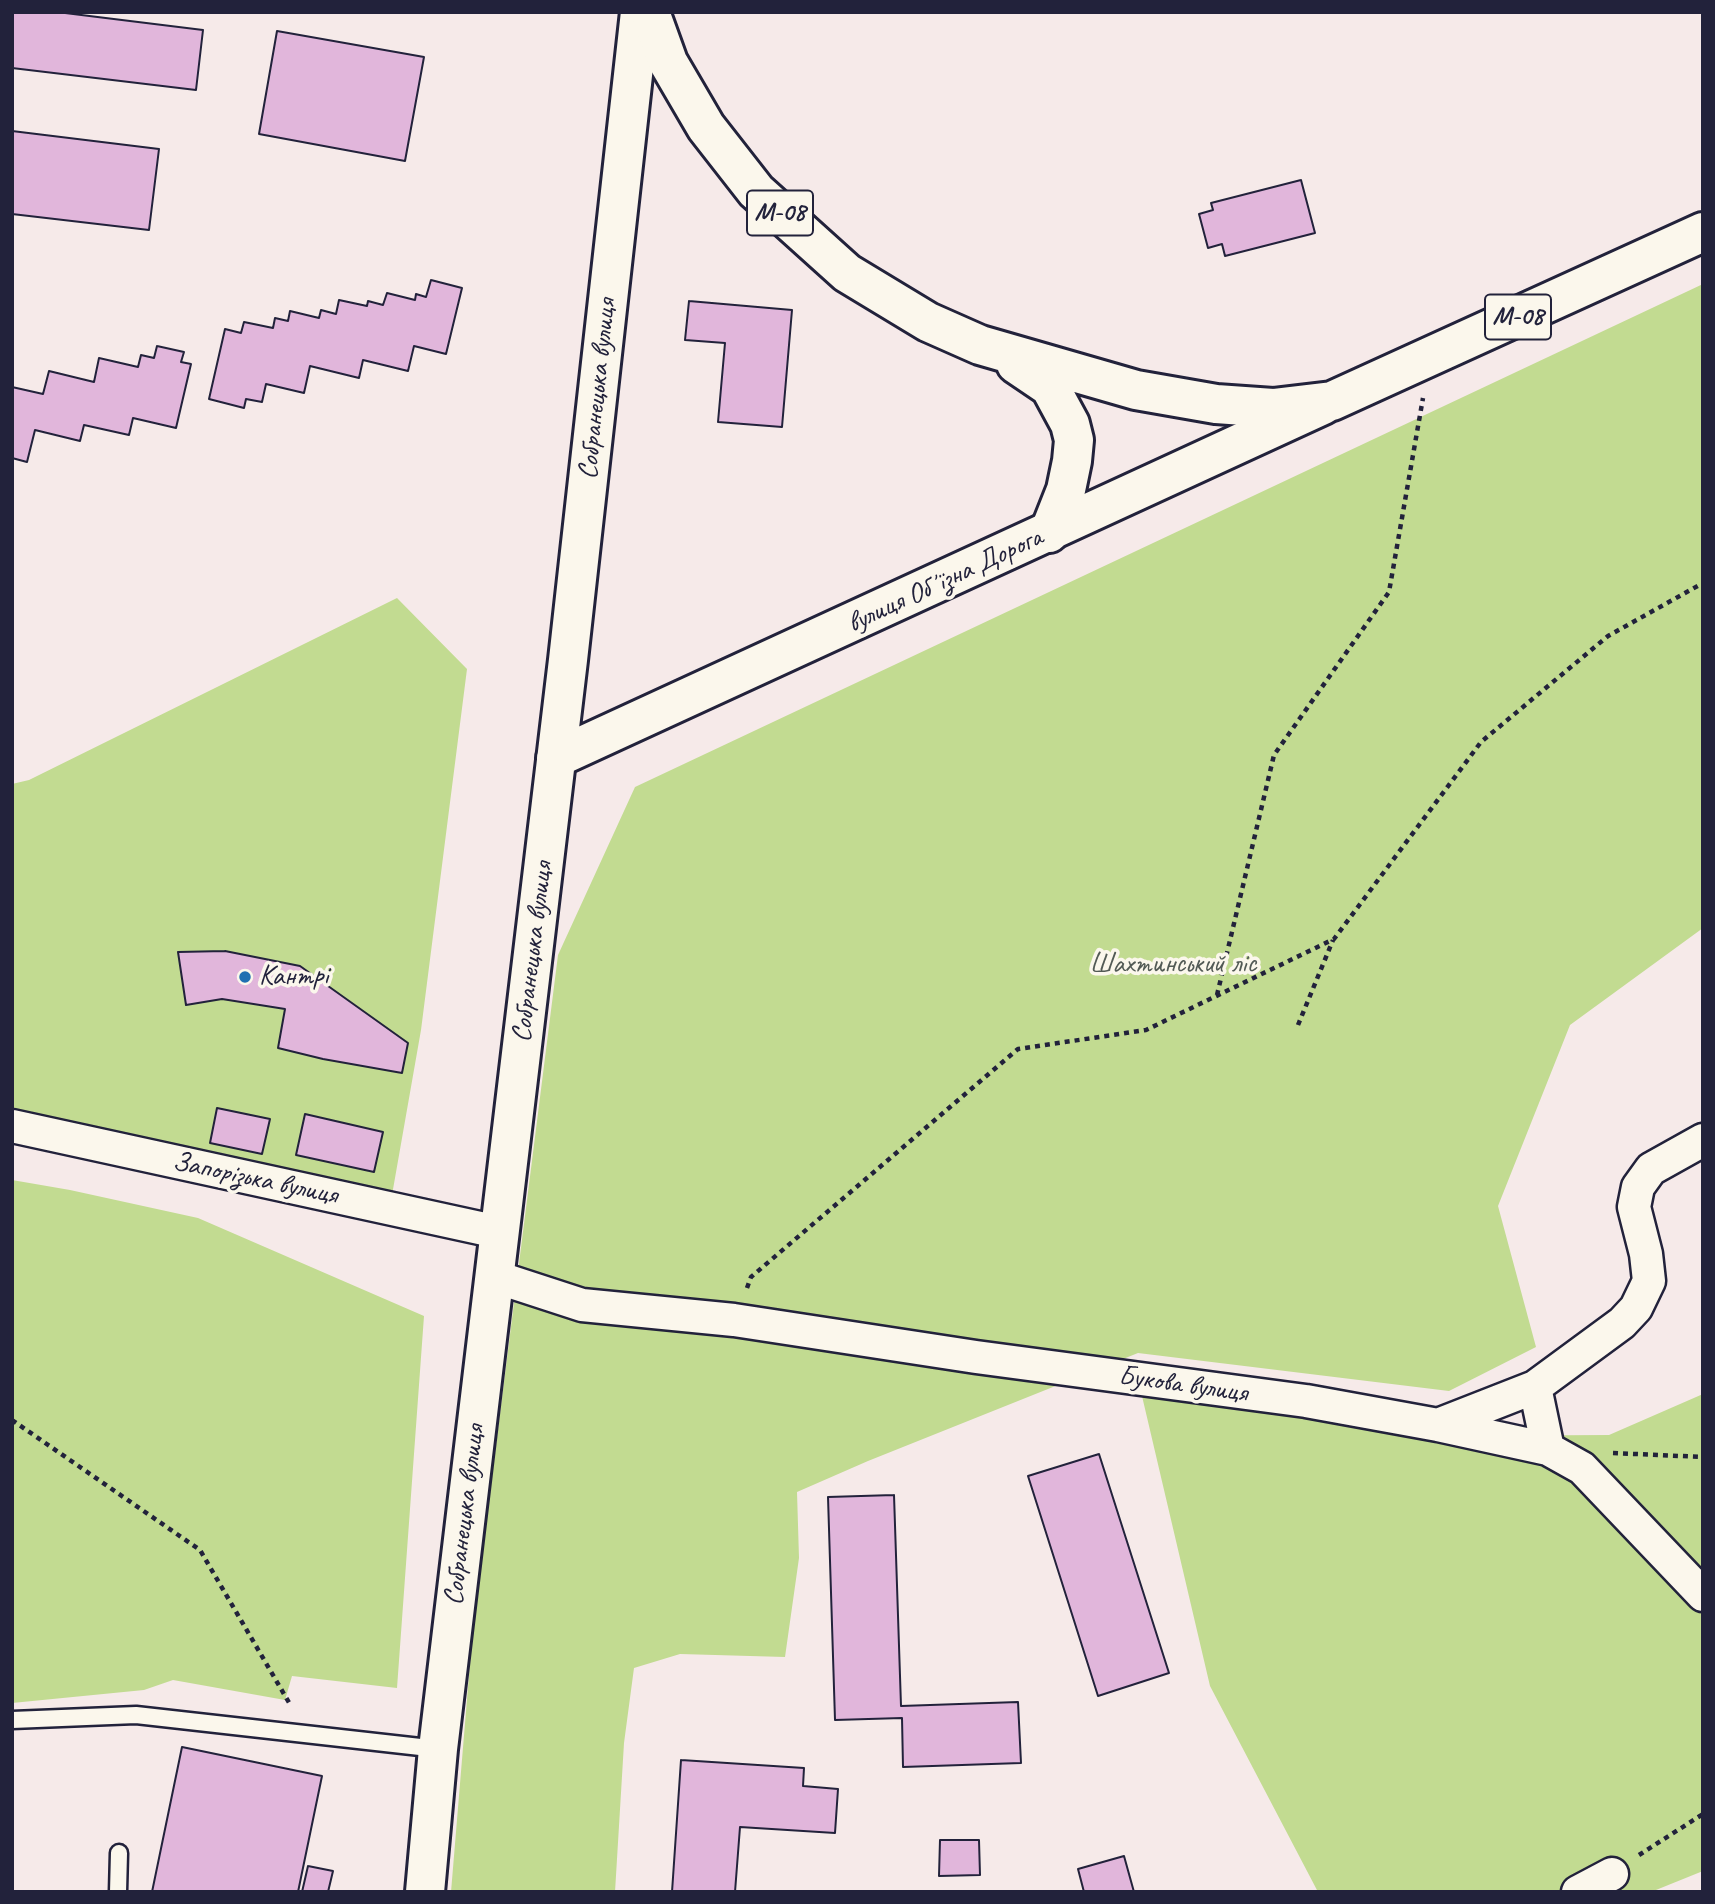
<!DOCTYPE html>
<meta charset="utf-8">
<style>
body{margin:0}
#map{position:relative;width:1715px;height:1904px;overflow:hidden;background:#f6eae9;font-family:Caveat,sans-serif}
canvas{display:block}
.frame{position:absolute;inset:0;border:14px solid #22223b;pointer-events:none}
</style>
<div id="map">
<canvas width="1715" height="1904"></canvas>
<div class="frame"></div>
</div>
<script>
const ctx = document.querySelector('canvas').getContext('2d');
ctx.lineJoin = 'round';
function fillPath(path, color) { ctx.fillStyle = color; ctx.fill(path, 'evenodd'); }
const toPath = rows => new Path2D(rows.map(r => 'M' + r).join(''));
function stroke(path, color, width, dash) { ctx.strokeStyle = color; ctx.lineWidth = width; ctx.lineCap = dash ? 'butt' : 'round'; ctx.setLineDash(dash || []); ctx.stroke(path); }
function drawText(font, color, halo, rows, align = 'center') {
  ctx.font = font + ' Caveat,sans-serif'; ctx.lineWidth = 7; ctx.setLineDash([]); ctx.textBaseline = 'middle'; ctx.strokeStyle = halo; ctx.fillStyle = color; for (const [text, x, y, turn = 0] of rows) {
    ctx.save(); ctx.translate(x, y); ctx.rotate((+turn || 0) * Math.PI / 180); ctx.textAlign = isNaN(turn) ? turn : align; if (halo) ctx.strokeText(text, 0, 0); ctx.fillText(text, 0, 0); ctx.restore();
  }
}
fillPath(toPath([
 [1703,284,1703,928,1570,1025,1498,1206,1536,1347,1449,1391,1138,1353,868,1461,797,1492,799,1558,785,1657,680,1654,634,1668,624,1743,615,1892,451,1892,473,1627,558,955,635,787],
 [397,598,467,669,421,1030,392,1195,12,1113,12,784,29,780],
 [12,1180,70,1190,198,1218,424,1316,397,1688,292,1676,285,1700,173,1680,144,1690,12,1703],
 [1138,1379,1429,1436,1609,1435,1703,1394,1703,1871,1651,1892,1318,1892,1210,1686]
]), '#c2db91');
const building = toPath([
 [12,12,57,12,203,30,196,90,12,68,12,12],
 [277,31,424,57,405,161,259,134,277,31],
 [12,131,159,149,149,230,12,214,12,131],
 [1301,180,1315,233,1225,256,1222,244,1208,248,1199,214,1213,210,1211,203,1301,180],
 [431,280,462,288,446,354,414,346,408,371,363,360,359,378,310,366,304,393,266,384,262,402,246,399,244,408,209,399,225,329,241,333,244,322,273,328,275,318,288,321,290,311,319,318,321,310,336,314,339,300,367,306,368,301,383,305,387,293,415,300,416,294,426,297,431,280],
 [689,301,792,310,782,427,718,422,725,343,685,340,689,301],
 [157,346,184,352,181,362,191,364,176,428,133,418,129,435,84,425,80,441,35,430,27,462,12,458,12,387,43,394,49,371,94,382,99,358,138,367,141,355,154,358,157,346],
 [225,951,300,966,408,1043,402,1073,323,1059,278,1048,285,1009,222,999,186,1005,178,952,225,951],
 [217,1108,270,1119,262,1154,210,1143,217,1108],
 [305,1114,383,1132,374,1172,296,1155,305,1114],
 [1099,1454,1169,1673,1098,1696,1028,1476,1099,1454],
 [894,1495,901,1706,1018,1702,1021,1763,903,1767,902,1718,835,1720,828,1497,894,1495],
 [182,1747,322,1776,298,1892,152,1892,182,1747],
 [681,1760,804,1768,803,1786,838,1789,835,1833,740,1827,735,1892,672,1892,681,1760],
 [940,1840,979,1840,980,1875,939,1876,940,1840],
 [1124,1856,1134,1892,1084,1892,1078,1869,1124,1856],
 [308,1866,333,1871,328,1892,302,1892,308,1866]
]);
fillPath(building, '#e1b6db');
stroke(building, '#22223b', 2);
const lane = toPath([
 [12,1720,136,1715,438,1749],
 [118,1892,119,1853]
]);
const street = toPath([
 [12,1126,498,1232],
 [493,1276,582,1305,734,1320,976,1357,1306,1401,1438,1425,1535,1387,1622,1323,1636,1308,1649,1281,1646,1254,1634,1207,1638,1187,1651,1169,1703,1140],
 [1535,1387,1548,1449],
 [1438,1425,1548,1449,1582,1468,1703,1595],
 [1578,1892,1612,1874]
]);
const secondary = toPath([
 [556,758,1323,405],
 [425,1892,438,1749,568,660,640,12]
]);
const highway = toPath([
 [650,12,668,62,706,127,756,191,847,273,928,322,980,345,1136,390,1216,404,1273,408,1332,401,1703,232],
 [1016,364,1050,387,1070,424,1074,440,1072,461,1066,490,1049,533]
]);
stroke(lane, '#22223b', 21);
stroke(street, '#22223b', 37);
stroke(secondary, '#22223b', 44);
stroke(highway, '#22223b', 44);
stroke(toPath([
 [1217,995,1274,755,1389,592,1423,398],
 [1298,1025,1333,940],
 [747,1288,751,1277,1018,1049,1146,1030,1334,939,1481,742,1608,636,1703,583],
 [12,1420,200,1550,291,1706],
 [1613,1453,1703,1457],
 [1639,1855,1703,1814]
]), '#22223b', 4.5, [5, 5]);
stroke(lane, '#fbf7ec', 16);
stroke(street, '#fbf7ec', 32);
stroke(secondary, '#fbf7ec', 38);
stroke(highway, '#fbf7ec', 38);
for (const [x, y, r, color] of [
 [245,977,7,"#1f6fb2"]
]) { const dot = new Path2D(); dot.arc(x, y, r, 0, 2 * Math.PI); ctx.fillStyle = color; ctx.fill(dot); stroke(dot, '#fbf7ec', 2.5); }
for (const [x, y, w] of [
 [780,213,66],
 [1518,317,66]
]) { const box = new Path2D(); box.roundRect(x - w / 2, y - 22.5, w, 45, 5); ctx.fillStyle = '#fbf7ec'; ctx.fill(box); stroke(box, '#22223b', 2); }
drawText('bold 26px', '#22223b', null, [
 ["М-08",780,213],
 ["М-08",1518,317]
]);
drawText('28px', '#22223b', '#fbf7ec', [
 ["Собранецька вулиця",598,389,-84],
 ["вулиця Обʼїзна Дорога",945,581,-25],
 ["Собранецька вулиця",533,952,-83],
 ["Запорізька вулиця",255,1179,12],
 ["Букова вулиця",1183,1385,8],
 ["Собранецька вулиця",465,1515,-83]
]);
drawText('28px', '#525a55', '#fbf7ec', [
 ["Шахтинський ліс",1173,965]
]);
drawText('28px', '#22223b', '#fbf7ec', [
 ["Кантрі",259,977]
], 'left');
</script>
